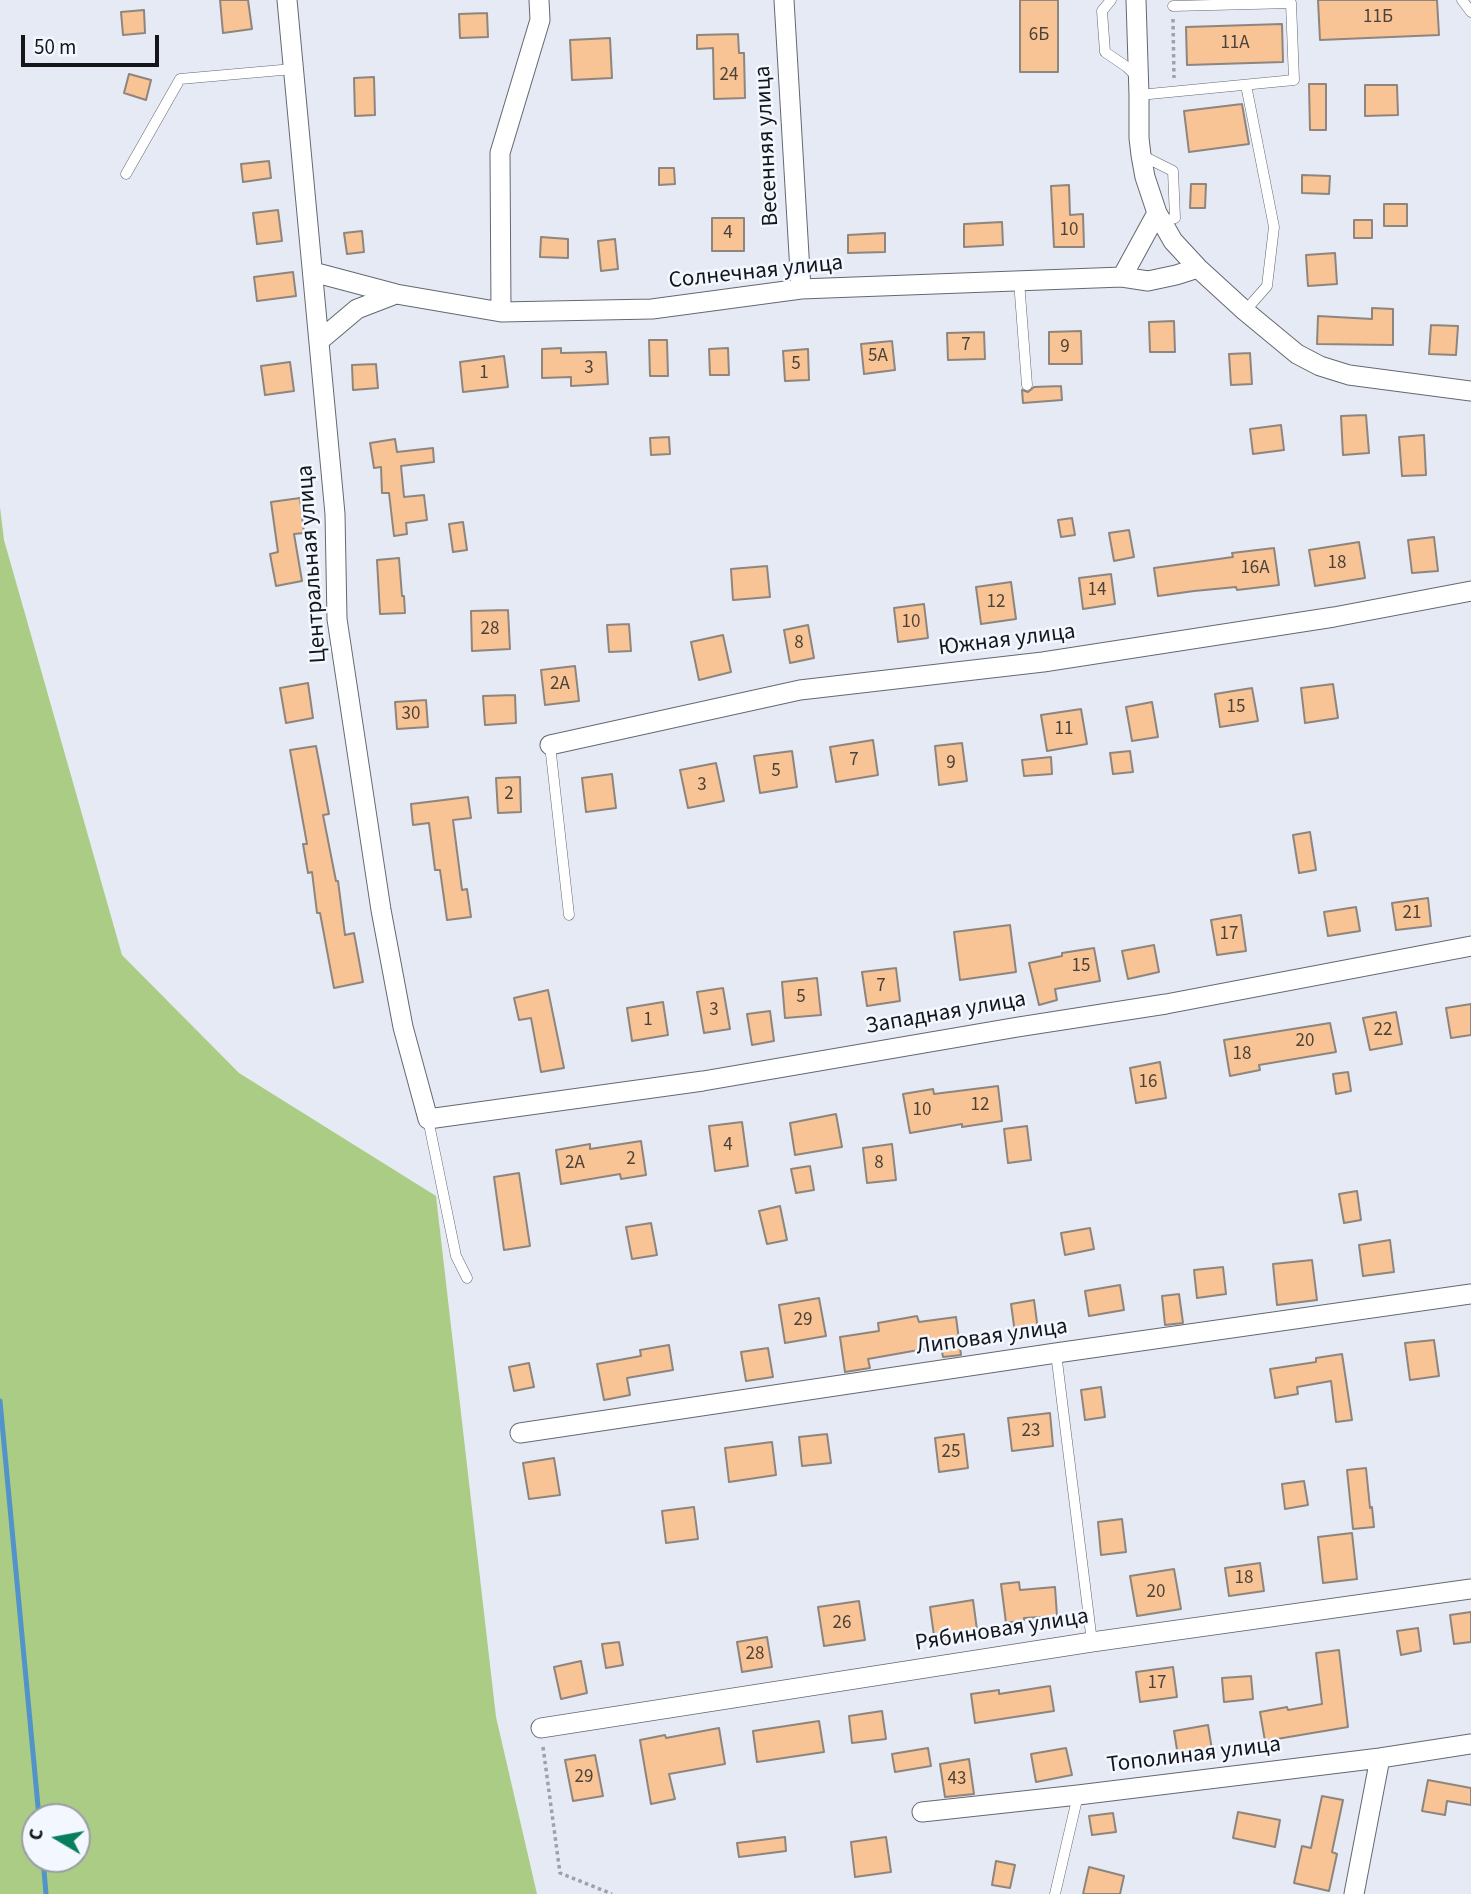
<!DOCTYPE html>
<meta charset="utf-8">
<style>
body{margin:0}
#map{position:relative;width:1471px;height:1894px;overflow:hidden;background:#e5eaf4;font-family:"Source Sans 3",sans-serif}
canvas{display:block}
.north{position:absolute;left:21px;top:1803px;width:70px;height:70px;box-sizing:border-box;background:#f3f7ff;border:2px solid #9a9da3;border-radius:50%;rotate:280deg;font-size:19px;font-weight:700;line-height:28px;text-align:center;color:#141619}
.north::after{content:'';display:block;margin:auto;width:24px;height:32px;background:#077f5d;clip-path:polygon(50% 0,100% 100%,50% 72%,0 100%)}
.scale{position:absolute;left:21px;top:35px;width:138px;height:32px;box-sizing:border-box;border:4px solid #141619;border-top:0;padding-left:9px;font-size:21px;line-height:24px;white-space:nowrap;color:#141619;-webkit-text-stroke:5px #f3f7ff;paint-order:stroke}
</style>
<div id="map">
<canvas width="1471" height="1894"></canvas>
<div class="north">С</div>
<div class="scale">50 m</div>
</div>
<script>
const ctx = document.querySelector('canvas').getContext('2d');
ctx.lineJoin = 'round';
function fillPath(path, color) { ctx.fillStyle = color; ctx.fill(path, 'evenodd'); }
const toPath = rows => new Path2D(rows.map(r => 'M' + r).join(''));
function stroke(path, color, width, dash) { ctx.strokeStyle = color; ctx.lineWidth = width; ctx.lineCap = dash ? 'butt' : 'round'; ctx.setLineDash(dash || []); ctx.stroke(path); }
function drawText(font, color, halo, rows, align = 'center') {
  ctx.font = font + ' "Source Sans 3",sans-serif'; ctx.lineWidth = 5; ctx.setLineDash([]); ctx.textBaseline = 'middle'; ctx.strokeStyle = halo; ctx.fillStyle = color; for (const [text, x, y, turn = 0] of rows) {
    ctx.save(); ctx.translate(x, y); ctx.rotate((+turn || 0) * Math.PI / 180); ctx.textAlign = isNaN(turn) ? turn : align; if (halo) ctx.strokeText(text, 0, 0); ctx.fillText(text, 0, 0); ctx.restore();
  }
}
fillPath(toPath([
 [0,507,4,540,122,955,239,1073,436,1196,496,1717,537,1894,0,1894],
 [77,1817,77,1859,35,1859,35,1817]
]), '#aacc85');
stroke(toPath([
 [0,1401,39,1817],
 [43,1859,46,1894]
]), '#5294ca', 5);
const building = toPath([
 [220,0,248,0,252,29,223,33,220,0],
 [1020,0,1058,0,1058,72,1020,72,1020,0],
 [1318,0,1437,0,1439,35,1320,40,1318,0],
 [144,10,145,33,123,35,121,12,144,10],
 [487,13,488,37,460,38,459,14,487,13],
 [1282,24,1283,62,1187,65,1186,27,1282,24],
 [738,34,739,53,744,53,745,98,714,99,713,48,697,49,697,35,738,34],
 [610,38,612,78,572,80,570,40,610,38],
 [129,74,151,80,146,100,124,93,129,74],
 [374,77,375,115,355,116,354,78,374,77],
 [1309,84,1326,84,1326,130,1310,130,1309,84],
 [1365,85,1397,85,1398,115,1365,116,1365,85],
 [1242,104,1249,144,1189,152,1184,111,1242,104],
 [269,161,271,178,243,182,241,164,269,161],
 [659,168,674,168,675,184,659,185,659,168],
 [1302,175,1330,176,1329,194,1302,193,1302,175],
 [1191,184,1206,184,1205,208,1190,208,1191,184],
 [1069,185,1070,215,1083,214,1084,247,1054,247,1051,186,1069,185],
 [1384,204,1407,204,1407,226,1384,226,1384,204],
 [278,210,282,241,257,244,253,213,278,210],
 [712,218,744,218,744,251,712,251,712,218],
 [1354,220,1372,220,1372,238,1354,238,1354,220],
 [1002,222,1003,245,964,247,964,224,1002,222],
 [362,231,364,252,347,254,344,233,362,231],
 [885,233,885,252,848,253,848,235,885,233],
 [541,237,568,239,568,258,540,257,541,237],
 [615,239,618,269,601,271,598,241,615,239],
 [1335,253,1337,284,1308,286,1306,255,1335,253],
 [293,272,296,296,257,301,254,277,293,272],
 [1372,308,1393,309,1393,345,1317,344,1318,316,1372,319,1372,308],
 [1174,321,1175,352,1150,352,1149,322,1174,321],
 [1431,325,1458,326,1456,355,1429,354,1431,325],
 [1081,331,1082,364,1049,364,1049,332,1081,331],
 [984,332,985,359,948,360,947,333,984,332],
 [649,340,667,340,668,376,650,376,649,340],
 [892,341,895,370,864,374,861,344,892,341],
 [561,348,561,353,606,352,608,384,571,386,571,377,542,378,542,349,561,348],
 [728,348,729,375,710,375,709,349,728,348],
 [808,349,809,380,785,381,783,351,808,349],
 [1250,353,1252,384,1231,385,1229,354,1250,353],
 [504,356,508,387,463,392,460,362,504,356],
 [290,362,294,391,265,395,261,366,290,362],
 [376,364,378,388,353,390,352,365,376,364],
 [1061,386,1062,400,1023,403,1022,390,1028,392,1034,387,1061,386],
 [1366,415,1369,453,1343,455,1341,416,1366,415],
 [1281,425,1284,450,1253,454,1250,429,1281,425],
 [1424,435,1426,475,1402,476,1399,437,1424,435],
 [669,437,670,454,651,455,650,438,669,437],
 [395,439,397,452,433,448,434,462,401,466,404,497,424,495,427,520,406,523,407,534,394,536,389,493,382,493,381,467,374,468,370,443,395,439],
 [300,498,304,533,294,534,302,581,276,586,270,554,278,552,271,502,300,498],
 [1072,518,1075,535,1061,537,1058,520,1072,518],
 [463,522,467,550,453,552,449,524,463,522],
 [1129,530,1134,557,1114,561,1109,533,1129,530],
 [1434,537,1438,571,1412,573,1408,540,1434,537],
 [1359,542,1365,578,1315,586,1309,550,1359,542],
 [1274,548,1279,585,1237,590,1236,587,1194,591,1158,596,1154,568,1233,557,1232,553,1274,548],
 [399,558,402,596,404,596,405,613,380,614,377,560,399,558],
 [767,566,770,597,733,600,731,569,767,566],
 [1111,574,1115,604,1083,609,1079,578,1111,574],
 [1011,582,1016,619,981,624,976,587,1011,582],
 [924,604,928,638,898,642,894,608,924,604],
 [508,610,510,649,472,651,471,611,508,610],
 [629,624,631,651,609,652,607,625,629,624],
 [808,625,814,658,790,663,784,630,808,625],
 [723,635,731,672,699,680,691,642,723,635],
 [575,666,579,701,545,705,541,670,575,666],
 [308,683,313,718,286,723,280,688,308,683],
 [1333,684,1338,718,1305,723,1301,688,1333,684],
 [1252,688,1258,721,1220,727,1215,694,1252,688],
 [515,695,516,723,485,725,483,696,515,695],
 [426,700,428,727,397,729,395,702,426,700],
 [1152,702,1158,737,1132,741,1126,707,1152,702],
 [1081,709,1087,744,1047,751,1041,715,1081,709],
 [873,740,878,775,836,782,830,747,873,740],
 [962,743,967,781,939,785,935,746,962,743],
 [316,746,329,814,323,815,336,881,338,881,345,935,354,933,363,982,334,988,320,913,317,913,312,872,308,873,303,844,307,844,290,750,316,746],
 [792,751,797,787,760,793,754,756,792,751],
 [1130,751,1133,772,1113,774,1110,753,1130,751],
 [1051,757,1052,774,1024,776,1022,760,1051,757],
 [716,763,724,801,688,808,680,770,716,763],
 [612,774,616,808,586,812,582,778,612,774],
 [520,777,521,812,498,813,496,778,520,777],
 [468,797,471,818,453,820,462,890,467,889,471,917,447,920,440,870,435,870,429,823,413,825,411,804,468,797],
 [1310,832,1316,870,1299,873,1293,835,1310,832],
 [1428,898,1431,926,1396,930,1392,903,1428,898],
 [1356,907,1360,931,1328,936,1324,912,1356,907],
 [1241,915,1246,951,1217,955,1211,920,1241,915],
 [1010,925,1016,972,960,980,954,932,1010,925],
 [1154,945,1159,972,1128,979,1122,951,1154,945],
 [1094,948,1100,981,1055,989,1057,1000,1039,1005,1029,963,1062,956,1062,953,1094,948],
 [896,968,900,1001,867,1006,862,972,896,968],
 [817,978,821,1015,785,1018,782,982,817,978],
 [723,988,730,1029,704,1033,697,992,723,988],
 [548,990,564,1068,541,1072,531,1018,519,1020,514,998,548,990],
 [663,1002,668,1035,632,1041,627,1008,663,1002],
 [1471,1004,1471,1035,1451,1038,1446,1008,1471,1004],
 [770,1011,774,1041,752,1045,747,1014,770,1011],
 [1396,1012,1402,1044,1370,1050,1363,1018,1396,1012],
 [1330,1023,1336,1052,1259,1065,1260,1070,1230,1076,1224,1040,1330,1023],
 [1160,1062,1166,1098,1136,1103,1130,1068,1160,1062],
 [1348,1072,1351,1091,1336,1094,1333,1074,1348,1072],
 [998,1086,1002,1121,962,1127,962,1124,910,1133,903,1094,933,1089,934,1094,998,1086],
 [836,1114,842,1147,795,1155,790,1123,836,1114],
 [742,1122,748,1166,715,1171,709,1126,742,1122],
 [1027,1126,1031,1160,1008,1163,1004,1129,1027,1126],
 [641,1141,646,1175,621,1179,620,1174,561,1184,556,1150,590,1144,590,1149,641,1141],
 [892,1144,896,1180,867,1183,863,1148,892,1144],
 [810,1166,814,1190,796,1193,791,1169,810,1166],
 [519,1173,530,1246,504,1250,494,1177,519,1173],
 [1357,1191,1361,1220,1344,1223,1339,1194,1357,1191],
 [780,1206,787,1240,767,1244,759,1211,780,1206],
 [651,1223,657,1255,632,1259,626,1227,651,1223],
 [1090,1228,1094,1249,1065,1255,1061,1233,1090,1228],
 [1390,1240,1394,1272,1363,1276,1359,1245,1390,1240],
 [1312,1260,1317,1300,1277,1305,1273,1264,1312,1260],
 [1223,1267,1226,1294,1197,1298,1194,1270,1223,1267],
 [1120,1285,1124,1310,1089,1316,1085,1291,1120,1285],
 [1179,1294,1183,1323,1165,1325,1162,1296,1179,1294],
 [819,1298,826,1336,785,1343,779,1305,819,1298],
 [1034,1300,1038,1330,1015,1333,1011,1304,1034,1300],
 [917,1316,919,1322,956,1317,961,1355,943,1357,941,1346,868,1359,870,1368,845,1372,840,1337,879,1331,878,1323,917,1316],
 [1434,1340,1439,1376,1410,1380,1405,1343,1434,1340],
 [669,1345,673,1370,627,1378,630,1395,604,1400,597,1364,641,1356,640,1350,669,1345],
 [768,1348,773,1377,746,1381,741,1352,768,1348],
 [1342,1354,1352,1420,1336,1422,1331,1381,1297,1387,1298,1394,1275,1398,1270,1369,1316,1362,1316,1358,1342,1354],
 [529,1363,534,1387,514,1391,509,1367,529,1363],
 [1101,1387,1105,1417,1085,1420,1081,1390,1101,1387],
 [1050,1413,1053,1446,1012,1451,1008,1418,1050,1413],
 [827,1434,831,1463,802,1466,799,1437,827,1434],
 [964,1434,968,1468,939,1472,935,1438,964,1434],
 [772,1442,776,1475,729,1482,725,1448,772,1442],
 [554,1458,560,1495,529,1499,523,1463,554,1458],
 [1366,1468,1370,1508,1372,1507,1374,1527,1353,1529,1347,1470,1366,1468],
 [1304,1481,1308,1505,1285,1509,1282,1484,1304,1481],
 [694,1507,698,1539,666,1543,662,1511,694,1507],
 [1122,1519,1126,1552,1101,1555,1098,1522,1122,1519],
 [1352,1533,1357,1579,1323,1583,1318,1537,1352,1533],
 [1260,1563,1264,1591,1229,1596,1225,1568,1260,1563],
 [1174,1569,1181,1609,1137,1616,1130,1576,1174,1569],
 [1019,1582,1020,1590,1055,1587,1057,1616,1024,1618,1024,1620,1006,1623,1001,1584,1019,1582],
 [973,1600,978,1637,935,1643,930,1607,973,1600],
 [859,1601,865,1640,824,1646,818,1607,859,1601],
 [1471,1612,1471,1642,1454,1644,1450,1615,1471,1612],
 [1418,1628,1421,1651,1401,1655,1397,1631,1418,1628],
 [767,1637,772,1667,742,1672,737,1642,767,1637],
 [619,1642,623,1665,606,1668,602,1644,619,1642],
 [1339,1650,1348,1727,1265,1741,1260,1712,1287,1707,1288,1710,1322,1704,1316,1653,1339,1650],
 [581,1661,587,1693,561,1699,554,1667,581,1661],
 [1173,1667,1177,1697,1140,1702,1136,1672,1173,1667],
 [1251,1676,1253,1699,1224,1702,1222,1678,1251,1676],
 [1050,1686,1054,1711,975,1723,971,1694,999,1690,999,1694,1050,1686],
 [882,1711,886,1739,852,1743,849,1716,882,1711],
 [819,1721,824,1752,757,1762,753,1731,819,1721],
 [1208,1725,1213,1756,1179,1762,1174,1731,1208,1725],
 [719,1728,725,1764,669,1774,675,1799,651,1804,640,1740,665,1735,666,1738,719,1728],
 [928,1748,931,1766,895,1772,892,1754,928,1748],
 [1066,1748,1072,1775,1036,1782,1031,1754,1066,1748],
 [595,1755,603,1796,573,1801,565,1760,595,1755],
 [969,1759,974,1794,945,1797,940,1764,969,1759],
 [1428,1780,1471,1788,1471,1805,1447,1801,1445,1815,1422,1811,1428,1780],
 [1322,1796,1343,1800,1332,1852,1337,1854,1329,1891,1294,1883,1302,1846,1311,1848,1322,1796],
 [1238,1812,1280,1820,1275,1847,1233,1838,1238,1812],
 [1113,1813,1116,1832,1092,1835,1089,1816,1113,1813],
 [785,1837,786,1851,739,1857,737,1843,785,1837],
 [886,1837,891,1872,855,1877,851,1842,886,1837],
 [996,1861,1015,1865,1010,1888,992,1885,996,1861],
 [1089,1867,1124,1876,1120,1894,1083,1894,1089,1867]
]);
fillPath(building, '#f8c496');
stroke(building, '#8e857e', 2);
const lane = toPath([
 [1111,0,1102,11,1105,52,1127,67,1138,78],
 [1462,0,1471,12],
 [1139,95,1294,80,1291,3,1173,6],
 [1141,155,1173,171,1175,218,1162,222],
 [126,174,180,79,293,69],
 [1019,281,1027,385],
 [1245,311,1267,286,1274,227,1246,85],
 [550,745,569,915],
 [428,1119,456,1256,467,1278],
 [1056,1353,1092,1642],
 [1055,1894,1078,1795]
]);
const street = toPath([
 [287,0,335,514,337,619,381,910,403,1027,428,1119,703,1081,1018,1027,1166,1004,1471,946],
 [784,0,801,289],
 [1136,0,1139,95,1139,138,1141,155,1145,177,1157,213,1173,241,1198,268,1245,311,1297,354,1320,366,1349,375,1471,391],
 [1157,213,1122,277,1148,281,1176,275,1198,268],
 [313,272,396,294,501,312,652,309,801,289,1122,277],
 [501,312,500,153,540,20,539,0],
 [319,341,357,309,396,294],
 [550,745,800,690,1043,662,1334,617,1471,591],
 [520,1433,1056,1353,1471,1294],
 [541,1728,1092,1642,1471,1589],
 [922,1812,1078,1795,1380,1758,1471,1744],
 [1354,1894,1380,1758]
]);
stroke(lane, '#646871', 11);
stroke(street, '#646871', 21);
stroke(toPath([
 [1173,19,1174,78],
 [543,1747,560,1873,612,1894]
]), '#9da1a9', 3.5, [3.5, 3.5]);
stroke(lane, '#fff', 10);
stroke(street, '#fff', 19);
drawText('19px', '#4d4238', null, [
 ["11Б",1378,18],
 ["6Б",1039,36],
 ["11А",1235,44],
 ["24",729,76],
 ["10",1069,231],
 ["4",728,234],
 ["7",966,346],
 ["9",1065,348],
 ["5А",878,357],
 ["5",796,365],
 ["3",589,369],
 ["1",484,374],
 ["18",1337,564],
 ["16А",1255,569],
 ["14",1097,591],
 ["12",996,603],
 ["10",911,623],
 ["28",490,630],
 ["8",799,644],
 ["2А",560,685],
 ["15",1236,708],
 ["30",411,715],
 ["11",1064,730],
 ["7",854,761],
 ["9",951,764],
 ["5",776,772],
 ["3",702,786],
 ["2",509,795],
 ["21",1412,914],
 ["17",1229,935],
 ["15",1081,967],
 ["7",881,987],
 ["5",801,998],
 ["3",714,1011],
 ["1",648,1021],
 ["22",1383,1031],
 ["20",1305,1042],
 ["18",1242,1055],
 ["16",1148,1083],
 ["12",980,1106],
 ["10",922,1111],
 ["4",728,1146],
 ["2",631,1160],
 ["2А",575,1164],
 ["8",879,1164],
 ["29",803,1321],
 ["23",1031,1432],
 ["25",951,1453],
 ["18",1244,1579],
 ["20",1156,1593],
 ["26",842,1624],
 ["28",755,1655],
 ["17",1157,1684],
 ["29",584,1778],
 ["43",957,1780]
]);
drawText('23px', '#141619', '#f3f7ff', [
 ["Весенняя улица",768,146,-93],
 ["Солнечная улица",756,273,-6],
 ["Центральная улица",313,564,-94],
 ["Южная улица",1007,641,-7],
 ["Западная улица",946,1014,-10],
 ["Липовая улица",992,1338,-8],
 ["Рябиновая улица",1002,1631,-9],
 ["Тополиная улица",1194,1756,-7]
]);
</script>
